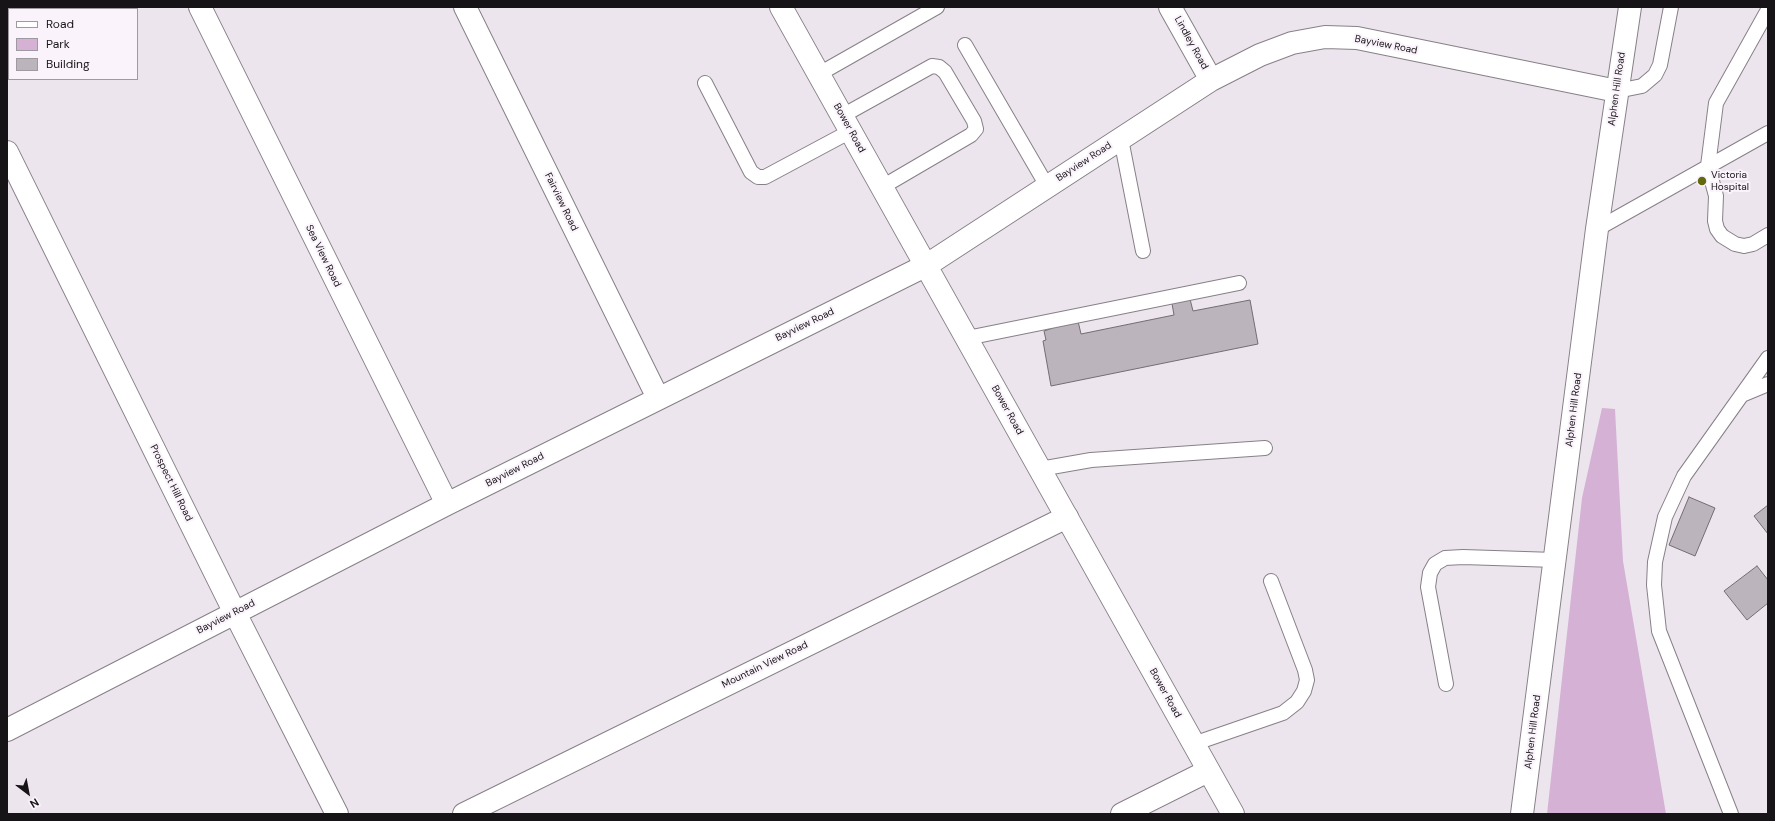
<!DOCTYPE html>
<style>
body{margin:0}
#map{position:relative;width:1775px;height:821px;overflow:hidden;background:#ede5ed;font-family:"DM Sans",sans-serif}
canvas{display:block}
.frame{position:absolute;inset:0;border:8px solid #171417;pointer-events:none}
.legend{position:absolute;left:8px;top:8px;width:130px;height:72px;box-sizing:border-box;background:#faf3fb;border:1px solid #9f9aa0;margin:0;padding:5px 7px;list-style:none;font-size:12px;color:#171417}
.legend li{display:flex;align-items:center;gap:8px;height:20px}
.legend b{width:20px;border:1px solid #9f9aa0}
.north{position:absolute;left:8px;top:773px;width:40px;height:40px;-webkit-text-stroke:3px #faf3fb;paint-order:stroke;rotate:148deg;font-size:11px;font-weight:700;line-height:16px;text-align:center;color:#171417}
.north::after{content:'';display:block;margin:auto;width:14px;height:18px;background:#171417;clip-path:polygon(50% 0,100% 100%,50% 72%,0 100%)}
</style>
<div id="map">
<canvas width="1775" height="821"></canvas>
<div class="frame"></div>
<ul class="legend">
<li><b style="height:5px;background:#fff"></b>Road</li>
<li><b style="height:11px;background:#d4b1d5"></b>Park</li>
<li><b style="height:11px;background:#bcb4bc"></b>Building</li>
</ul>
<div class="north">N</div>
</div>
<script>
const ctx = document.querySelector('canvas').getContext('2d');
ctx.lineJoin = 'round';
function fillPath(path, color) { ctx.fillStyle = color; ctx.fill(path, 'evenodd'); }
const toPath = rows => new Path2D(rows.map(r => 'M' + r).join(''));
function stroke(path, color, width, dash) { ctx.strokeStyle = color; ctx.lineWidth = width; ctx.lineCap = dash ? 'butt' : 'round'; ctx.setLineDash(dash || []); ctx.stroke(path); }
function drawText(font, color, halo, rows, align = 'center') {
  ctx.font = font + ' "DM Sans",sans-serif'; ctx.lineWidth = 4; ctx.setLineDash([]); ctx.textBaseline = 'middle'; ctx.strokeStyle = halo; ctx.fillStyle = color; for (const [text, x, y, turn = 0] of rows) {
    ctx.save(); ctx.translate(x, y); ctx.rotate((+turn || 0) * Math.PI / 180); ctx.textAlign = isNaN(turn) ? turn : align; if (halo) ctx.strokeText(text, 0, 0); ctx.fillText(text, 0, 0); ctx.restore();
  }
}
fillPath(toPath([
 [1602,408,1615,409,1623,561,1666,814,1547,814,1582,498]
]), '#d4b1d5');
const building = toPath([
 [1189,295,1193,311,1250,300,1258,344,1051,386,1043,341,1046,340,1044,331,1053,328,1052,326,1078,321,1081,334,1174,315,1171,298,1189,295],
 [1689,497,1715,508,1695,556,1669,545,1689,497],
 [1768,505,1768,534,1754,516,1768,505],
 [1757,566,1768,580,1768,603,1747,620,1724,591,1757,566]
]);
fillPath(building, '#bcb4bc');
stroke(building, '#736c73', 1);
const service = toPath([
 [106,7,107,9],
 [1768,10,1716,103,1708,166,1716,196,1715,221,1717,229,1722,236,1735,244,1744,246,1753,244,1768,235],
 [965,45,1047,186],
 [819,74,937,7],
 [705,83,751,172,758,177,765,177,851,131],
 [1617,91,1642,86,1655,75,1660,65,1671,7],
 [842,116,932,66,939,67,945,72,974,121,976,129,971,135,882,187],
 [1121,139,1143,251],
 [1597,229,1768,133],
 [967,338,1239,283],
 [1744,394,1768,384],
 [1040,469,1091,460,1265,448],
 [1446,684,1428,587,1430,573,1435,564,1445,558,1463,557,1555,560],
 [1193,744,1283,713,1297,702,1304,691,1307,680,1305,670,1271,581],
 [1731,814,1659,631,1654,585,1655,562,1665,517,1684,476,1768,358]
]);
const minor = toPath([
 [200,7,447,504],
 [465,7,658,398],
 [1170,7,1211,80],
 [7,152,235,613,337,814],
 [7,730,447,504,927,265,1211,80,1260,55,1292,43,1325,37,1357,38,1617,91],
 [464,814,1067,517],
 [1122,814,1208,771]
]);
const tertiary = toPath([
 [781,7,1233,814]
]);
const secondary = toPath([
 [1522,814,1597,229,1630,7]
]);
stroke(service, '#878087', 16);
stroke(minor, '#878087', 24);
stroke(tertiary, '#878087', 24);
stroke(secondary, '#878087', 24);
stroke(service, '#fff', 14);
stroke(minor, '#fff', 22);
stroke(tertiary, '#fff', 22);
stroke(secondary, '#fff', 22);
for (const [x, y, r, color] of [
 [1702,181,5,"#636a0e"]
]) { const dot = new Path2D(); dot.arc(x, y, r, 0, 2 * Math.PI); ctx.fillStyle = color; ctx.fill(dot); stroke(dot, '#faf3fb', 1.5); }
drawText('10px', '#171417', '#faf3fb', [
 ["Lindley Road",1191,43,61],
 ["Bayview Road",1386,45,11],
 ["Alphen Hill Road",1617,89,-82],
 ["Bower Road",849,128,61],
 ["Bayview Road",1084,162,-33],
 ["Fairview Road",561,202,64],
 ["Sea View Road",323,256,64],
 ["Bayview Road",805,325,-26],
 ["Bower Road",1007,410,61],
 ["Alphen Hill Road",1574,410,-83],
 ["Bayview Road",515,470,-27],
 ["Prospect Hill Road",171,483,64],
 ["Bayview Road",226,617,-27],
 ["Mountain View Road",765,665,-26],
 ["Bower Road",1165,693,61],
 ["Alphen Hill Road",1533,732,-83]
]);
drawText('10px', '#171417', '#faf3fb', [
 ["Victoria",1711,175],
 ["Hospital",1711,187]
], 'left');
</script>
